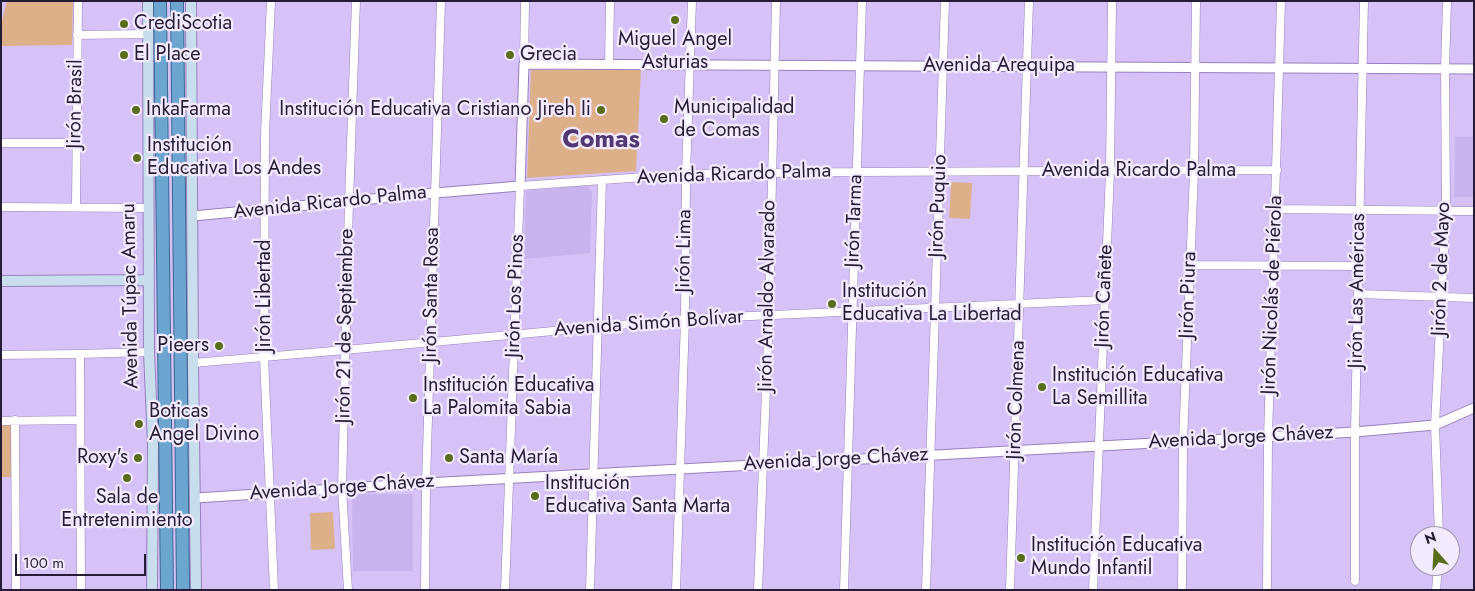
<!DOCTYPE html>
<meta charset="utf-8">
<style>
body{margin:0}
#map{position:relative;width:1475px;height:591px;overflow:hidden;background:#d7c2f8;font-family:Jost,sans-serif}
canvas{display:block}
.frame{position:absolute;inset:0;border:2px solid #271c36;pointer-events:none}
.north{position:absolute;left:1410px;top:526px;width:50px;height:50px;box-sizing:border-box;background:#f2eaff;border:1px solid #a198af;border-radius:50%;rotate:341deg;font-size:14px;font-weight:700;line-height:20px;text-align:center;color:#271c36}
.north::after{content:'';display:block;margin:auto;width:18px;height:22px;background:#596d1b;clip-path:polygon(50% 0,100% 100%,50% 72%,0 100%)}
.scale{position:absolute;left:15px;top:554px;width:131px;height:22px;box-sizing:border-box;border:2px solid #271c36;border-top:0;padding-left:6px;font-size:15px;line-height:18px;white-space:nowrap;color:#271c36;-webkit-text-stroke:4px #f2eaff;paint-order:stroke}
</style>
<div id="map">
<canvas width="1475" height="591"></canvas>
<div class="frame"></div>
<div class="north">N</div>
<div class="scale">100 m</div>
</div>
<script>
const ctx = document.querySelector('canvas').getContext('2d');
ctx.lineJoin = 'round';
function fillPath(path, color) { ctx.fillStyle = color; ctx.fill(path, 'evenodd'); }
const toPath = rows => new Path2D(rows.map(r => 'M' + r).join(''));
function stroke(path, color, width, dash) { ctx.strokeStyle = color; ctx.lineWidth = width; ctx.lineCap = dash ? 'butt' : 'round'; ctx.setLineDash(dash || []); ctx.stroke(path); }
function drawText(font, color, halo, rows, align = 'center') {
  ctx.font = font + ' Jost,sans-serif'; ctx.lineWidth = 4.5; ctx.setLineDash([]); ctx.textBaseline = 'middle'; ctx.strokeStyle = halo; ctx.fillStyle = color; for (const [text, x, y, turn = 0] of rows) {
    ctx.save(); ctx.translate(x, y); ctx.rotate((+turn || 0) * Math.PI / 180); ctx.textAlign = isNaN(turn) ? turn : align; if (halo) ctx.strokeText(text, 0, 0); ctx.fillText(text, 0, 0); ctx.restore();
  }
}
fillPath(toPath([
 [1455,137,1474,137,1474,197,1454,197],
 [587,185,592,192,590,253,524,259,526,191],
 [352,494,413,494,413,571,353,571]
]), '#c9b3ec');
fillPath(toPath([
 [7,1,73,1,72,45,1,46,1,24],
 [641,69,636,171,527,178,531,70],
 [951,182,972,183,970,219,949,218],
 [1,424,11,424,11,477,1,477],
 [333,512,335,549,311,550,310,513]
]), '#ddb08a');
const minor = toPath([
 [271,1,265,134,264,357,274,590],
 [77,35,149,34],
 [524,64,525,1],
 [609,64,610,1],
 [1,143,75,143],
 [76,206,78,1],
 [1,207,148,208],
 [1276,209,1474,211],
 [1190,265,1358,266],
 [1358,294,1474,298],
 [80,354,81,590],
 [1,355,80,354,149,352],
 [193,363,345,350,685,319,1105,300],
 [15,420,16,590],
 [1,421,80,420],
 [1439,536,1435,425,1446,210,1445,69,1447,1],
 [1355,581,1355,432,1364,1],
 [348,590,342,488,349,201,356,1],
 [425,590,426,483,441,1],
 [505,590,520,186,686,174,856,172,1277,170],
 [590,590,602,181],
 [676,590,685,319,686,174,692,1],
 [758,590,769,315,776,1],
 [844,590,862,1],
 [926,590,945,1],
 [1010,590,1029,1],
 [1093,590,1110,171,1112,1],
 [1182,590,1183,441,1194,172,1196,1],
 [1267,590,1268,437,1281,1],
 [1436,590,1438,566]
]);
const tertiary = toPath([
 [193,216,435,193,520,186,524,64,1474,69],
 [196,498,426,483,1355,432,1435,425,1474,408]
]);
const secondary = toPath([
 [148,1,149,352,153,445,152,590],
 [191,1,193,363,196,590],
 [1,281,148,280]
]);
const trunk = toPath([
 [160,1,167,590],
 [177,1,183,590]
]);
stroke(minor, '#997fbf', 9);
stroke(tertiary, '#997fbf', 11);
stroke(secondary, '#997fbf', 12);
stroke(trunk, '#3c6792', 14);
stroke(minor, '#fff', 8);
stroke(tertiary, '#fff', 9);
stroke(secondary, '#c8deed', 10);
stroke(trunk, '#6ca6d0', 12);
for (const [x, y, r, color] of [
 [675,20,5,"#596d1b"],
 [124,24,5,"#596d1b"],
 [124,55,5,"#596d1b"],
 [510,55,5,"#596d1b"],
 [136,110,5,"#596d1b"],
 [601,110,5,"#596d1b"],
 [664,119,5,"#596d1b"],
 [137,158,5,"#596d1b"],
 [832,304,5,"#596d1b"],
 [219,346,5,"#596d1b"],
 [1042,387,5,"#596d1b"],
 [413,398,5,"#596d1b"],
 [139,424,5,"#596d1b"],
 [138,458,5,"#596d1b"],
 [449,458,5,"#596d1b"],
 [127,478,5,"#596d1b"],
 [535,496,5,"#596d1b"],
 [1021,558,5,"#596d1b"]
]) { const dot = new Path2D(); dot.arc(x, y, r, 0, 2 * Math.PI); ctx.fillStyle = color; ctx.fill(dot); stroke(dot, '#f2eaff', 2); }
drawText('20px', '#271c36', '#f2eaff', [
 ["CrediScotia",134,24],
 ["Miguel Angel",675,40,"center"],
 ["Asturias",675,63,"center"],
 ["El Place",134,55],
 ["Grecia",520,55],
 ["Municipalidad",674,108],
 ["de Comas",674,131],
 ["InkaFarma",146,110],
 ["Institución Educativa Cristiano Jireh Ii",591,110,"right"],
 ["Institución",147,146],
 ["Educativa Los Andes",147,169],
 ["Institución",842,292],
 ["Educativa La Libertad",842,315],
 ["Pieers",209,346,"right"],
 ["Institución Educativa",1052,376],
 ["La Semillita",1052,399],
 ["Institución Educativa",423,386],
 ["La Palomita Sabia",423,409],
 ["Boticas",149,412],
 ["Angel Divino",149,435],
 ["Roxy's",128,458,"right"],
 ["Santa María",459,458],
 ["Institución",545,484],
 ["Educativa Santa Marta",545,507],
 ["Sala de",127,498,"center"],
 ["Entretenimiento",127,521,"center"],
 ["Institución Educativa",1031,546],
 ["Mundo Infantil",1031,569]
], 'left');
drawText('20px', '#271c36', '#f2eaff', [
 ["Avenida Arequipa",999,66],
 ["Jirón Brasil",76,104,-89],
 ["Avenida Ricardo Palma",1139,171],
 ["Avenida Ricardo Palma",734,175,-2],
 ["Avenida Ricardo Palma",330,203,-6],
 ["Jirón Puquio",939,206,-88],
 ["Jirón Tarma",855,221,-88],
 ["Jirón Lima",685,251,-89],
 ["Jirón 2 de Mayo",1442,269,-88],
 ["Jirón Las Américas",1358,291,-89],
 ["Jirón Santa Rosa",432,295,-89],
 ["Jirón Piura",1189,295,-88],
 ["Jirón Nicolás de Piérola",1273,295,-88],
 ["Avenida Túpac Amaru",131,296,-91],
 ["Jirón Libertad",265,296,-90],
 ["Jirón Los Pinos",516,296,-88],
 ["Jirón Arnaldo Alvarado",768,296,-89],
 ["Jirón Cañete",1105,296,-88],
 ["Avenida Simón Bolívar",649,324,-4],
 ["Jirón 21 de Septiembre",346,326,-89],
 ["Jirón Colmena",1017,400,-88],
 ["Avenida Jorge Chávez",1241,438,-3],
 ["Avenida Jorge Chávez",836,460,-3],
 ["Avenida Jorge Chávez",342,488,-4]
]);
drawText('bold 25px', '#513872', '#f2eaff', [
 ["Comas",601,141]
]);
</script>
